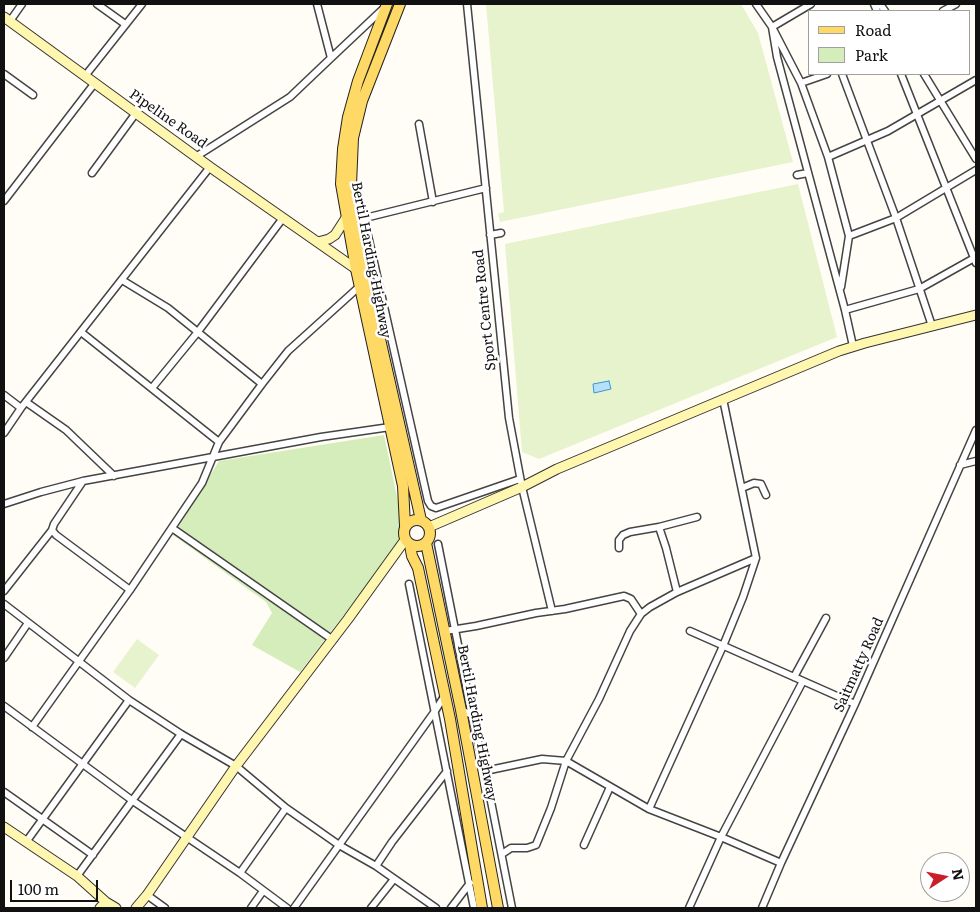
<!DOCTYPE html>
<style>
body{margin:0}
#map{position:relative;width:980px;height:912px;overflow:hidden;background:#fffdf5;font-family:Literata,serif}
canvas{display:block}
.frame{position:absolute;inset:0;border:5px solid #111;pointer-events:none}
.legend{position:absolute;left:808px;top:10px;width:162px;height:65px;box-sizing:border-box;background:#fff;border:1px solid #a0a0a0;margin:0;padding:6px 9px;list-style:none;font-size:15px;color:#111}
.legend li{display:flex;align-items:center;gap:10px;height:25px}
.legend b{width:25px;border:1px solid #a0a0a0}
.north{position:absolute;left:920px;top:852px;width:50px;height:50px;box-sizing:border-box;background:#fff;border:1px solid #a0a0a0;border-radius:50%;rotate:79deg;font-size:14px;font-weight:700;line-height:20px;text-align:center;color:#111}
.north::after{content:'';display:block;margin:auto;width:18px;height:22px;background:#ca1f28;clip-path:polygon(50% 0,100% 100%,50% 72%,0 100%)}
.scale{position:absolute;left:10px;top:880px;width:88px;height:22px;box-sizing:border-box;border:2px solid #111;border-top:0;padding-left:6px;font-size:15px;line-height:18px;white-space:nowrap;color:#111;-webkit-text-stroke:4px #fff;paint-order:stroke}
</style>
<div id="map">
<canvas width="980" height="912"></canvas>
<div class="frame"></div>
<ul class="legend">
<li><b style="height:6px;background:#ffd965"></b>Road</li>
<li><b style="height:14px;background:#d5edbb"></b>Park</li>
</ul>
<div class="north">N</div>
<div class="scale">100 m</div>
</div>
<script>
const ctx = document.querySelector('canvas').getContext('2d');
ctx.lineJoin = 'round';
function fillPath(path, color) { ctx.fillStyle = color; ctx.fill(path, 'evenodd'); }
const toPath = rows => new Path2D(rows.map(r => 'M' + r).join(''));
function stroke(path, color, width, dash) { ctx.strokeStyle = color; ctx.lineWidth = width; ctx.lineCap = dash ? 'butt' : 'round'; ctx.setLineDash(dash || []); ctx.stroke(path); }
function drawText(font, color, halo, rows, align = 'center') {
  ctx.font = font + ' Literata,serif'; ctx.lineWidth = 5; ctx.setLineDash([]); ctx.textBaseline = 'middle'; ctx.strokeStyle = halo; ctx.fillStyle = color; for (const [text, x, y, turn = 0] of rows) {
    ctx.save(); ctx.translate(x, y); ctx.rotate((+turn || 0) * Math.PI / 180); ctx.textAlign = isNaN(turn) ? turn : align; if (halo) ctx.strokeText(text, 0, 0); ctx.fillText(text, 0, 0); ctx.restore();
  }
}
fillPath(toPath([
 [384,435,405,535,300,672,252,645,272,613,266,602,173,535,219,461]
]), '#d5edbb');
fillPath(toPath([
 [486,4,741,4,758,33,793,162,500,222,498,214,504,212],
 [798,184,837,337,539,459,522,452,505,244],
 [137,639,159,655,135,688,113,672]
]), '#e6f3cd');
const water = toPath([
 [609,381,611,389,594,393,593,384,609,381]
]);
fillPath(water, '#b6e0fa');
stroke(water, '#3997d5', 1);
const street = toPath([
 [97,4,125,24],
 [467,4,509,418,522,487,552,611],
 [756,4,772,27,777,57,845,310,853,346],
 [811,4,772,27,801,83,828,157,849,236,841,287],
 [874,4,877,11],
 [880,4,885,11],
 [943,11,956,4],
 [10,21,22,4],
 [331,58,383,9],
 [4,74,33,95],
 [842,74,896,218,932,326],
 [901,74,976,263],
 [924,74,976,159],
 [85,76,142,4],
 [801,83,827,74],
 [419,124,433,202],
 [197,156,290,97,331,58,317,4],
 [828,157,888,131,976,80],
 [92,173,136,113],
 [797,175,808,173],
 [4,201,94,84],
 [364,218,428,501,431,506,436,508,520,479],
 [361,219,486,188],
 [490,235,501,233],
 [849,236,896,218,976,170],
 [122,280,168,308,262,384],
 [845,310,919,289,976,257],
 [81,332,219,442],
 [152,388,197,333,283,218],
 [4,395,21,408],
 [26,402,66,430,114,476],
 [4,433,21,408,210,167],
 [960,465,976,461],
 [83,481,54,524,52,530,56,535,130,590],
 [742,488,754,483,761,484,766,495],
 [4,504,41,492,83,481,321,437,390,427],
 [659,527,697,517],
 [172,528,333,640],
 [438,544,472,715],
 [619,548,619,540,623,535,630,532,659,527,666,548,677,592],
 [409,584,474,908],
 [4,591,52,530],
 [4,604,129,700,181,734,236,766,286,808,339,845,376,866,392,842,447,771],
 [445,631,476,626,536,613,565,609,624,596,631,599,641,614],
 [690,631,855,704],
 [4,658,28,623],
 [794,677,826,618],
 [4,706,133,801,240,873,287,908],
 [461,710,472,715,485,771,512,908],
 [32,727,130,590,202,483,219,442,262,384,288,351,360,286],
 [485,771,542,759,566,761,649,809,721,837,781,863],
 [4,792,93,855],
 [649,809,723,646,743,597,756,558,723,399],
 [26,842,129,700],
 [584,845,610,787],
 [502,854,511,848,527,848,536,845,551,808,566,761,599,699,630,631,641,614,650,607,677,592,756,558],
 [376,866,436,908],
 [240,873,286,808],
 [77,876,181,734],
 [147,895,165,908],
 [251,908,263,891],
 [294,908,435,711,445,695],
 [371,908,394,879],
 [451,908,470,883],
 [689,908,721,837,803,681],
 [762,908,781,863,855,704,976,430]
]);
const secondary = toPath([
 [4,17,210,167,356,269],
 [318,242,329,239,335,235,346,218],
 [429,527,522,487,557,469,839,351,865,343,976,315],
 [4,827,77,876,106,902],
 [100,908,106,902,116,908],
 [136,908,147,895,236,766,348,619,405,540]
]);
const primary = toPath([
 [387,4,358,81,348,117,343,149,341,184,356,269,403,486,405,526],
 [400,4,362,101,353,138,351,185,366,277,421,520],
 '404 533a13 13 0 1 1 26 0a13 13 0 1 1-26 0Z',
 [426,543,461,710,498,908],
 [410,545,412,556,418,568,450,719,482,908]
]);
stroke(street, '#444', 9);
stroke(secondary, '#333', 11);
stroke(primary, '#222', 12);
stroke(street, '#fff', 6);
stroke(secondary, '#fff6b0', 9);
stroke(primary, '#ffd965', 10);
drawText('14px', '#111', '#fff', [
 ["Pipeline Road",168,119,35],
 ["Bertil Harding Highway",371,260,79],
 ["Sport Centre Road",485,310,-96],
 ["Saitmatty Road",859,665,-66],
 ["Bertil Harding Highway",477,723,79]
]);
</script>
